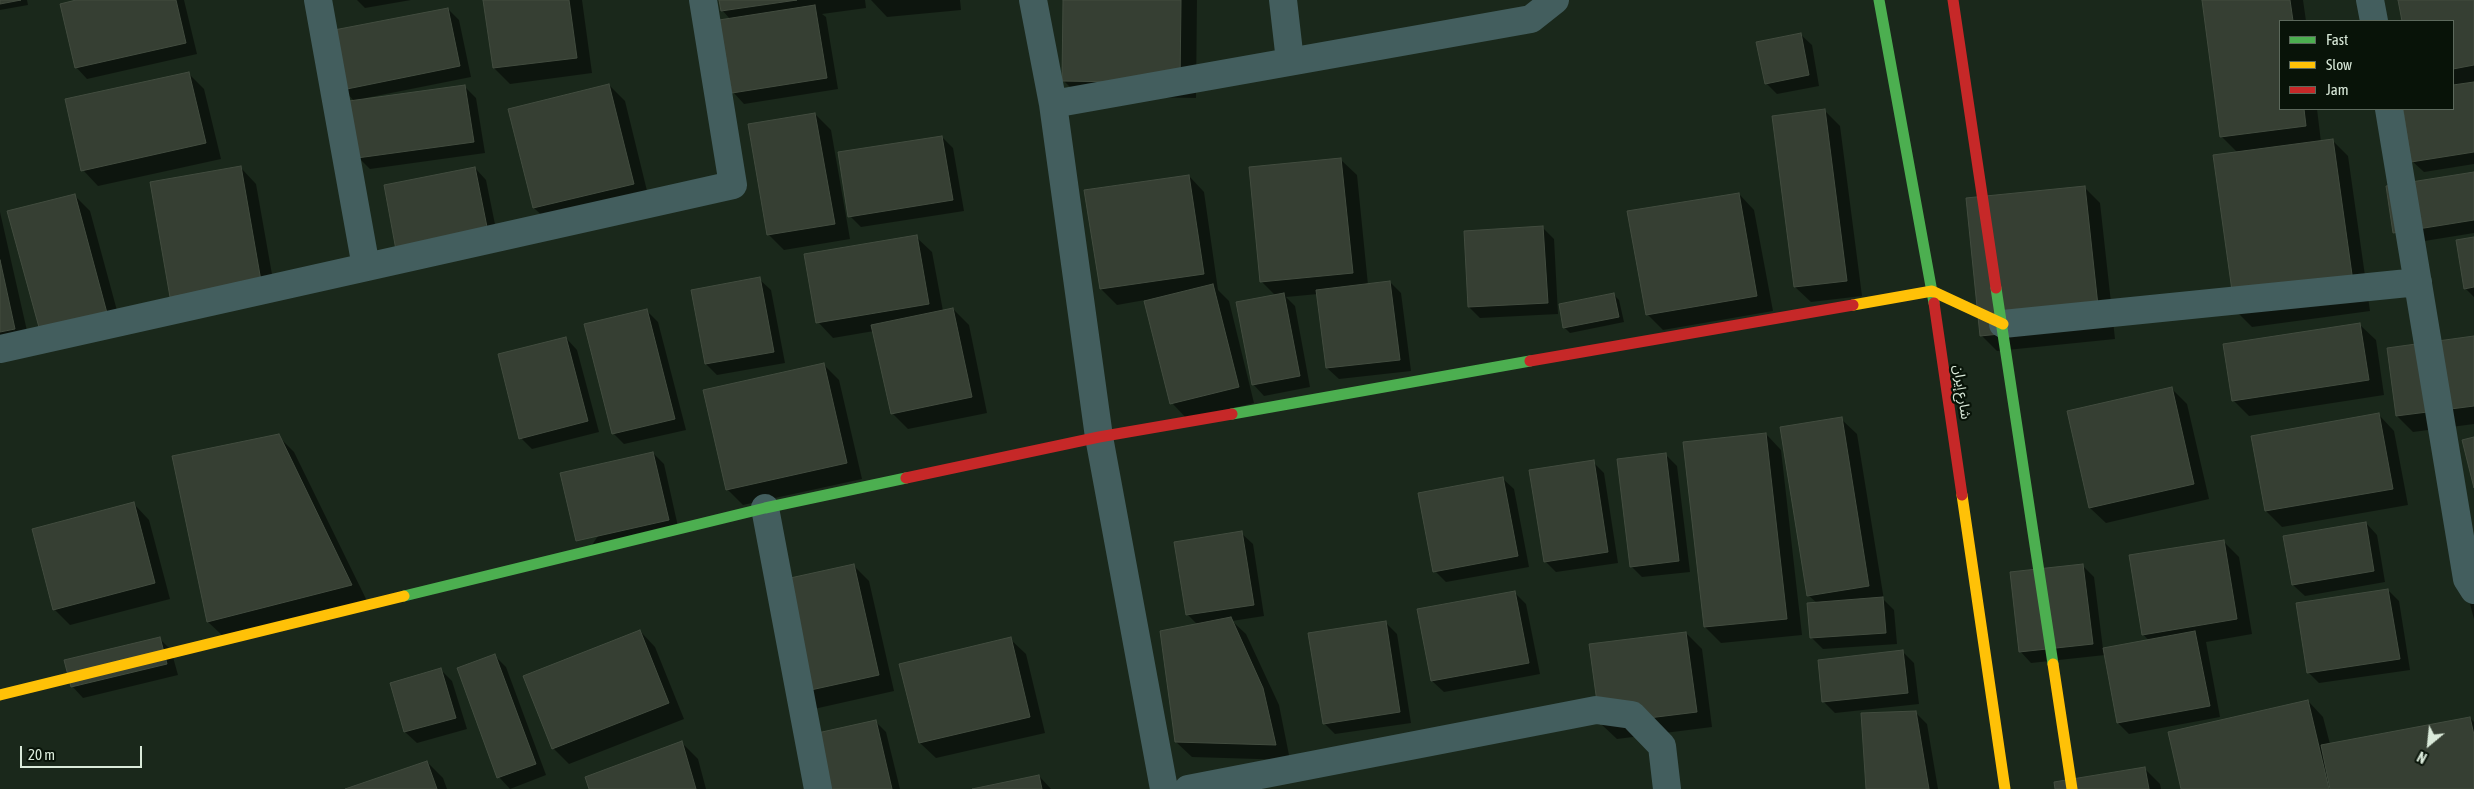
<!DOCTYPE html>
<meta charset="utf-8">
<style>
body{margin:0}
#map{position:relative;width:2474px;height:789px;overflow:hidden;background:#1a281b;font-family:"Asap Condensed",sans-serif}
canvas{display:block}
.legend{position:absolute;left:2279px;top:20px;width:175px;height:90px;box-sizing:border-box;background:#081308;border:1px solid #5c695c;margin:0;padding:6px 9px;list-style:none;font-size:15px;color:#daeada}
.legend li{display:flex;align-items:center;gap:10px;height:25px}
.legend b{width:25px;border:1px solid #5c695c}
.north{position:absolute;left:2404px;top:719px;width:50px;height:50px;-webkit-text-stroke:4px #081308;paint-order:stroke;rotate:208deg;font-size:14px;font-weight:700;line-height:20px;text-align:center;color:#daeada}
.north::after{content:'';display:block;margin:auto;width:18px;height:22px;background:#daeada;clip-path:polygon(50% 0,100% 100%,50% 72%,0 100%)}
.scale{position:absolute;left:20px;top:746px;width:122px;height:22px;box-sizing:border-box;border:2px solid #daeada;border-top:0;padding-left:6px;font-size:15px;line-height:18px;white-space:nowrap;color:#daeada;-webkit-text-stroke:4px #081308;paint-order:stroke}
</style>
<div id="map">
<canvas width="2474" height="789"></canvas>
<ul class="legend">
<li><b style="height:6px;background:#4caf50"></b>Fast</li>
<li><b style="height:6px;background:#ffc107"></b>Slow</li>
<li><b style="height:6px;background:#c62828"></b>Jam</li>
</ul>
<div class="north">N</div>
<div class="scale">20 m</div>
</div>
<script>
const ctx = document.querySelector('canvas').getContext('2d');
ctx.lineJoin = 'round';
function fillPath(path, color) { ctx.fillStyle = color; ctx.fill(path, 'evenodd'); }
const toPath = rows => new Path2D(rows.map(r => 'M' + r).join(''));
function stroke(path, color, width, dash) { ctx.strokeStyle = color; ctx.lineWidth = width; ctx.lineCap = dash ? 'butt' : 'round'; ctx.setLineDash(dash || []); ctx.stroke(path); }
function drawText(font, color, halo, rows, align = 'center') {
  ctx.font = font + ' "Asap Condensed","Noto Sans Arabic",sans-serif'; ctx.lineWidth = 4.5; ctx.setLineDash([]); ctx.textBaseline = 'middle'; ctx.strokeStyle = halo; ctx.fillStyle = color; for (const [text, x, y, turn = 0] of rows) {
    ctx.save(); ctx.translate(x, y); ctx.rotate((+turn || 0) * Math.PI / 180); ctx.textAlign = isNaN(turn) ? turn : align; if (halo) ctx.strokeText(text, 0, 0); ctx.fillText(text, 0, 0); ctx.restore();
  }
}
fillPath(toPath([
 [0,0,27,0,28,5,0,10],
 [82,0,184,0,197,54,87,79,76,67],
 [357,0,411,0,365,8],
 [484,0,582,0,592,73,510,84,494,68],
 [720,0,865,0,866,8,822,14,826,17,838,89,744,104,733,92,731,20,722,10],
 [871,0,960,0,961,10,887,17],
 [1064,0,1197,0,1196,98,1079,96,1063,80],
 [2203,0,2303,0,2306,21,2280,21,2280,109,2317,109,2321,142,2332,140,2348,156,2370,311,2252,327,2236,311,2238,153,2221,136],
 [2399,0,2474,0,2474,164,2424,172,2412,161,2404,109,2453,109,2453,21,2403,21],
 [448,9,459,20,471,77,366,98,366,100,465,87,476,98,485,153,370,169,359,158,355,102,343,89],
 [1800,34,1812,45,1819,86,1777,94,1766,83],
 [188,73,204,89,221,159,98,186,83,170],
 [609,85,625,101,649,199,550,223,534,208],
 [1824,110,1840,126,1862,296,1811,302,1795,287],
 [815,114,831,130,850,239,784,250,769,235],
 [942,137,953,148,964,211,861,227,850,216],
 [1341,160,1357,175,1368,285,1390,282,1401,293,1411,371,1339,379,1327,368,1318,294,1286,297,1295,306,1310,387,1264,396,1253,384,1276,296,1262,282,1250,168],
 [241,168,256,184,276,297,187,312],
 [475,168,486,180,499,244,397,249],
 [2474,174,2474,233,2406,244,2395,232],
 [1189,176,1204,192,1218,290,1229,301,1254,403,1187,419,1172,403,1145,300,1117,305,1101,289],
 [2084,187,2100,203,2115,339,1997,351,1981,335],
 [1739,194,1754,210,1773,311,1663,330,1647,314],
 [74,195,90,211,122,329,57,346],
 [0,212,30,344,0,350],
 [1543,228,1554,239,1558,314,1480,318,1469,307],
 [916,237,932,252,943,311,953,309,969,325,987,413,908,429,892,413,874,331,833,338,818,322],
 [2474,238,2474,297,2465,288],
 [759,279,771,290,785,363,717,375,706,364],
 [1613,294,1619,300,1624,322,1570,333,1564,327],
 [646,310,658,322,686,430,624,444,613,433],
 [2360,325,2376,340,2384,395,2249,416,2233,400],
 [566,338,577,350,599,432,532,449,521,438],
 [2474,338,2474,424,2413,432,2397,416],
 [823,364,839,380,862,479,743,505,727,489],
 [2171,388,2187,404,2209,499,2106,523,2090,508],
 [2379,415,2394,431,2408,505,2282,527,2266,511],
 [1841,419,1857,434,1884,600,1894,610,1897,644,1823,649,1811,637,1817,603,1808,595],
 [1766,434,1781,450,1802,635,1721,643,1705,627],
 [278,436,294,452,367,601,224,637,208,622],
 [653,453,664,464,679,531,588,551],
 [1666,455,1677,466,1690,572,1642,577,1631,566],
 [1593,462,1604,473,1618,563,1556,572,1545,561],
 [1502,478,1514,489,1529,567,1446,582,1435,571],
 [134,504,149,520,170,599,70,625,54,609],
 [2366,523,2377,535,2385,582,2305,596,2293,585],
 [1241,533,1253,544,1264,616,1232,621,1246,634,1279,705,1290,760,1192,757,1176,742,1198,625,1187,614],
 [2223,541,2239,557,2252,634,2206,642,2220,717,2129,734,2118,723,2105,655,2031,663,2020,651,2082,565,2094,577,2103,649,2149,641,2143,634],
 [2474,547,2474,619,2456,551],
 [853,565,869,581,894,691,814,709,774,583],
 [2388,590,2399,601,2410,670,2319,683,2308,672],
 [1515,593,1526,604,1540,674,1444,692,1432,681,1419,610],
 [1386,623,1397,634,1411,723,1335,734,1324,723],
 [640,631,655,647,684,719,569,764,553,748],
 [1686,633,1702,649,1712,727,1617,739,1601,724],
 [160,639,171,650,178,675,83,698,72,686],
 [1010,639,1026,654,1045,733,936,758,920,743],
 [1903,652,1914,663,1919,704,1835,713,1824,702],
 [495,656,506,667,546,775,510,789,499,777],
 [441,670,452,681,467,729,417,743,405,732,391,684],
 [2308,701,2323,717,2330,744,2470,718,2474,722,2474,789,2182,789],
 [1915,712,1927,724,1938,789,1867,789],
 [875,721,886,732,900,789,827,789],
 [682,743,698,759,706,789,591,789],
 [427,762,443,778,447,789,349,789],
 [2144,768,2160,784,2161,789,2057,789],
 [1039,776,1051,789,978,789]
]), '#0007');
const building = toPath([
 [0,0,21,0,0,4,0,0],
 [76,0,176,0,186,43,75,68,60,4,76,0],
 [483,0,569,0,577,58,493,68,483,0],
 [719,0,797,0,721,11,719,0],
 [1063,0,1181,0,1180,83,1062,81,1063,0],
 [2202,0,2290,0,2293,21,2280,21,2280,109,2304,109,2306,126,2220,137,2202,0],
 [2398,0,2474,0,2474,65,2453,69,2453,21,2402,21,2398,0],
 [815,5,827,78,732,93,719,20,815,5],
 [448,8,460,66,342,90,329,31,448,8],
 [1801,33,1809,75,1765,84,1756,42,1801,33],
 [189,72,206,143,81,171,65,99,189,72],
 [2474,82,2474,152,2411,162,2403,109,2453,109,2453,85,2474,82],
 [609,84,634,184,533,208,508,109,609,84],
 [465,85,474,142,357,158,349,101,465,85],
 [1825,109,1847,281,1794,287,1772,116,1825,109],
 [815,113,835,224,767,235,748,124,815,113],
 [942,136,953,200,848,217,838,152,942,136],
 [2333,139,2355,296,2235,312,2213,155,2333,139],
 [1341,158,1353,273,1260,282,1249,167,1341,158],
 [241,166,261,281,170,297,150,182,241,166],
 [475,167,488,232,396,250,384,185,475,167],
 [2474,172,2474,220,2393,233,2386,186,2474,172],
 [1189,175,1204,274,1100,289,1084,190,1189,175],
 [2085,186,2100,324,1980,336,1966,198,2085,186],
 [1739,193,1757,296,1646,315,1627,211,1739,193],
 [75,194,107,313,40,331,7,211,75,194],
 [1543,226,1548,303,1468,307,1464,231,1543,226],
 [917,235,929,304,816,323,804,254,917,235],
 [2474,237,2474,287,2464,289,2456,240,2474,237],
 [0,260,15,329,0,332,0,260],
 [760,277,774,352,705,364,691,290,760,277],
 [1390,281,1400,360,1326,368,1316,290,1390,281],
 [1213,284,1239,387,1170,404,1144,301,1213,284],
 [1284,293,1300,376,1252,385,1236,302,1284,293],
 [1614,293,1619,317,1563,328,1559,304,1614,293],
 [953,308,972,397,891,414,871,325,953,308],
 [647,309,675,419,612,434,584,324,647,309],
 [2360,323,2369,380,2232,401,2223,344,2360,323],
 [2474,336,2474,406,2396,416,2387,348,2474,336],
 [566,337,588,421,519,439,498,354,566,337],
 [824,363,847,463,726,490,703,390,824,363],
 [2172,387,2194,484,2089,508,2067,411,2172,387],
 [2379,413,2393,489,2265,511,2251,436,2379,413],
 [1842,417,1869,586,1807,596,1780,427,1842,417],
 [1766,433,1787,619,1704,627,1683,442,1766,433],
 [279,434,352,585,207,622,172,456,279,434],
 [2474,437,2474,488,2462,440,2474,437],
 [653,452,669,520,576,541,560,473,653,452],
 [1666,453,1679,561,1630,567,1617,459,1666,453],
 [1594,460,1608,552,1544,562,1529,470,1594,460],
 [1503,477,1518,556,1433,572,1418,493,1503,477],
 [134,502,155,583,53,610,32,529,134,502],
 [2366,522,2374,571,2292,585,2283,536,2366,522],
 [1242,531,1254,605,1186,615,1174,542,1242,531],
 [2224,540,2237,619,2142,635,2129,555,2224,540],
 [854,564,879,675,797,693,772,582,854,564],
 [2083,564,2093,644,2019,652,2010,572,2083,564],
 [2388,589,2400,659,2307,673,2296,603,2388,589],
 [1515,591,1529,663,1431,681,1417,609,1515,591],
 [1883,597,1886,633,1810,638,1807,603,1883,597],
 [1231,617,1263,688,1276,745,1175,742,1160,631,1231,617],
 [1386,621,1400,712,1323,724,1308,633,1386,621],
 [640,630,669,703,552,749,523,676,640,630],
 [2195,631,2210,706,2117,723,2103,648,2195,631],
 [1686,632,1697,712,1600,724,1589,644,1686,632],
 [160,637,167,664,71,687,64,660,160,637],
 [1011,637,1030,717,919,743,899,664,1011,637],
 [1903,650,1908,693,1822,702,1818,660,1903,650],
 [495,654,536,764,497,778,457,668,495,654],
 [441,668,456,718,404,732,390,683,441,668],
 [2308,700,2329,789,2181,789,2168,732,2308,700],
 [1916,711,1929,789,1866,789,1861,713,1916,711],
 [2470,717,2474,735,2474,789,2330,789,2321,745,2470,717],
 [876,720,892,789,826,789,813,734,876,720],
 [682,741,696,789,589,789,585,777,682,741],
 [427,761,437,789,345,789,427,761],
 [2145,767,2149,789,2055,789,2054,782,2145,767],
 [1039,775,1042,789,972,789,1039,775]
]);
fillPath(building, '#363f33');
stroke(building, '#424c3f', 1);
stroke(toPath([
 [318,0,366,267],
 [1033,0,1053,104,1099,437,1164,789],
 [1283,0,1290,61],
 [2370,0,2374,21],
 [1053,104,1531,19,1555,0],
 [2389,109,2467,579,2474,590],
 [2003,324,2418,282],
 [0,349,733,185,703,0],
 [765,508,818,789],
 [1188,789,1596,710,1632,715,1662,746,1667,789]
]), '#435e5e', 28);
stroke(toPath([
 [1879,0,1934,303],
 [1996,288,2053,664],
 [1232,414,1530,361],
 [404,596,765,508,906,478]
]), '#4caf50', 11);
stroke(toPath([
 [1853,305,1932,291,2003,324],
 [1962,495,2005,789],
 [2053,664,2072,789],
 [0,695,404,596]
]), '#ffc107', 11);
stroke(toPath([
 [1953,0,1996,288],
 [1934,303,1962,495],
 [1530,361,1853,305],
 [906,478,1099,437,1232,414]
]), '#c62828', 11);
drawText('14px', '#daeada', '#081308', [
 ["شارع إيران",1962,392,82]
]);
</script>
